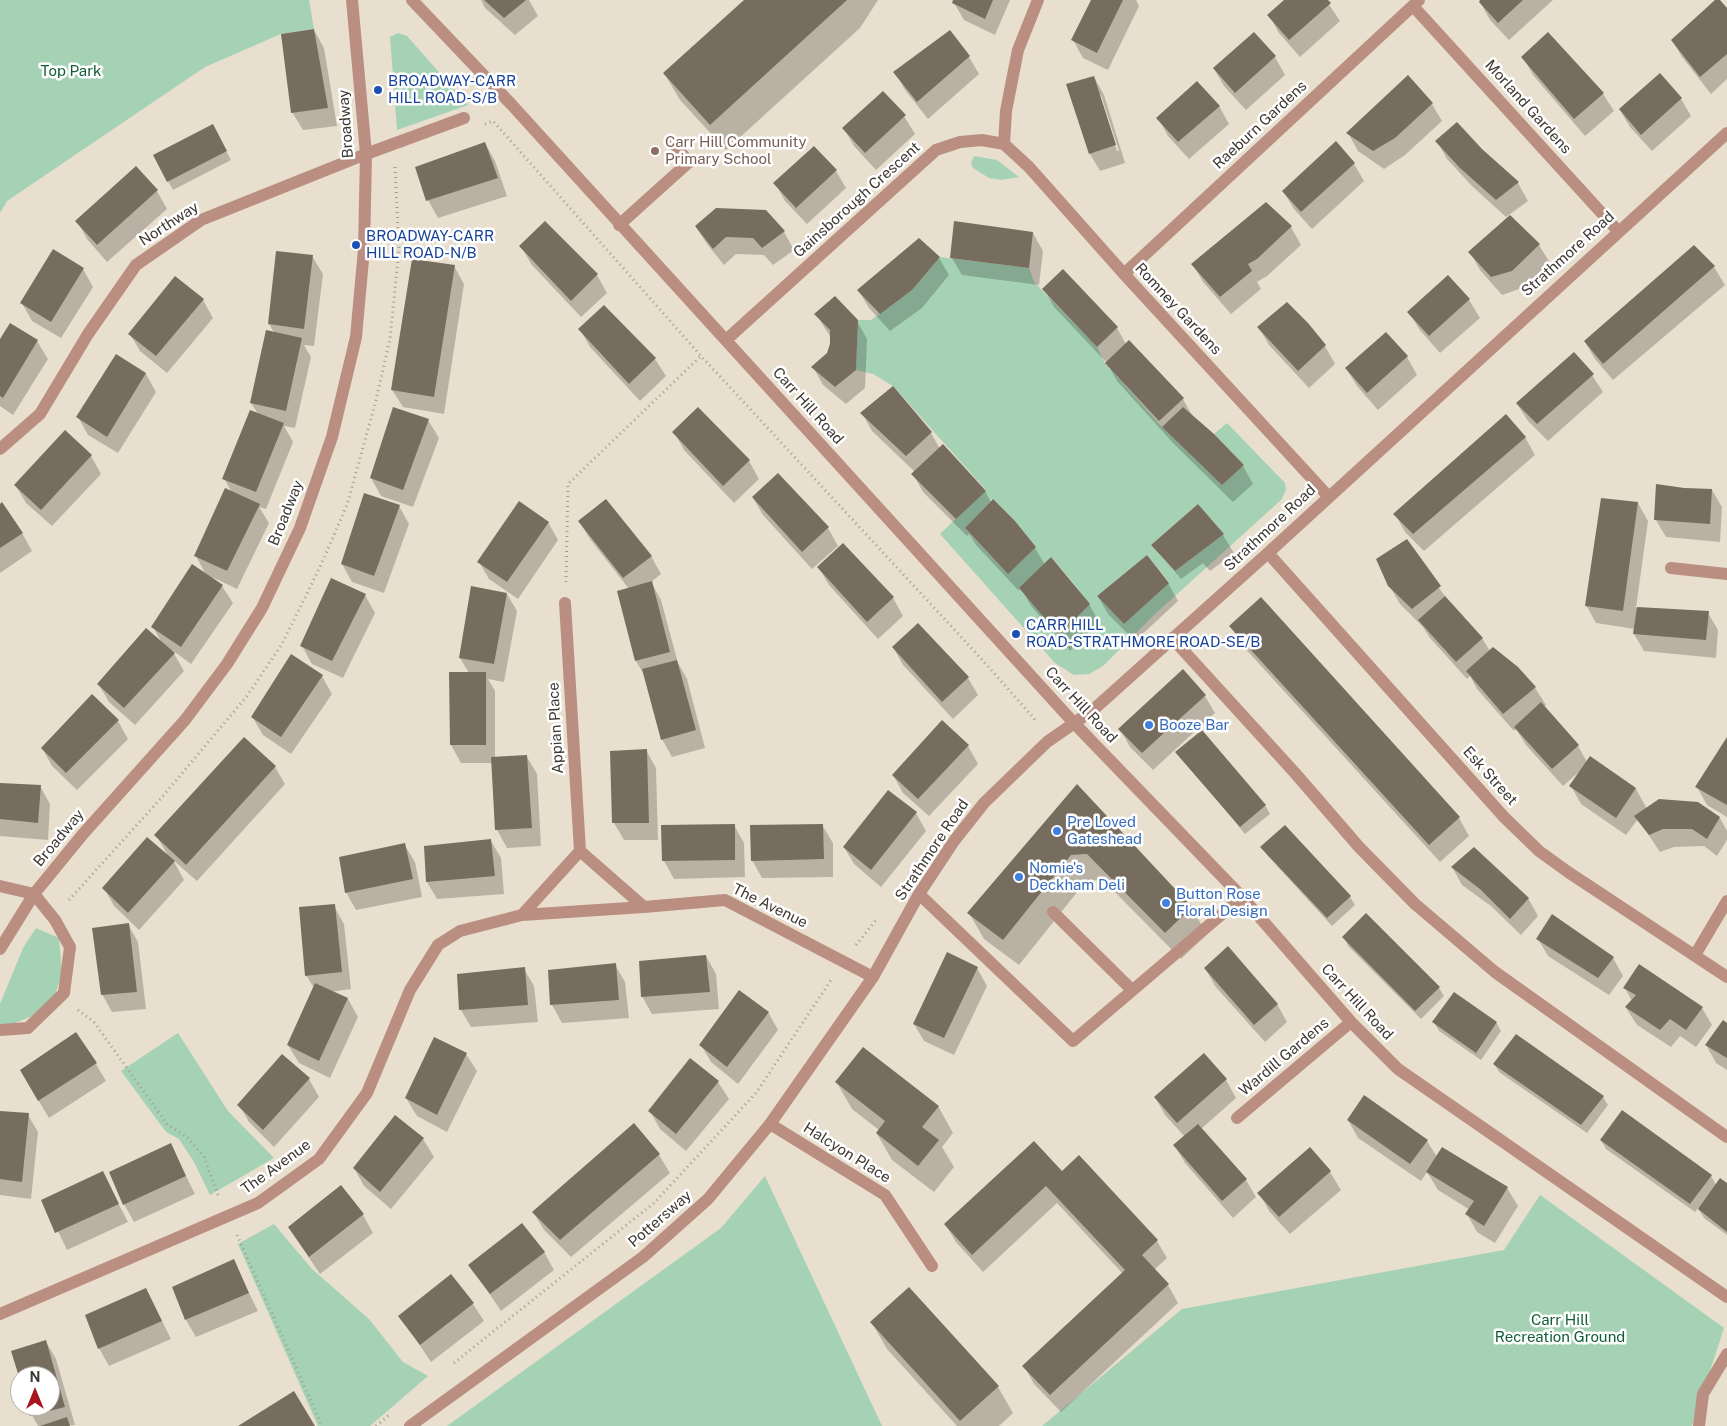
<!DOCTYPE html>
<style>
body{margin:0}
#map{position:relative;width:1727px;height:1426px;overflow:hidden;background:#e8dfce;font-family:"Public Sans",sans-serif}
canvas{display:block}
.north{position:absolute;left:10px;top:1366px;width:50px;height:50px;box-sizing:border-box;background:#fff;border:1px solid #b2b0ad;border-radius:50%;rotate:0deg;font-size:14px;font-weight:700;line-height:20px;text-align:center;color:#3e3a33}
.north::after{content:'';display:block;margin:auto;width:18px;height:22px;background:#a8131d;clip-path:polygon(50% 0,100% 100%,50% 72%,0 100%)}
</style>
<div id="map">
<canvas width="1727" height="1426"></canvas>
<div class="north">N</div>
</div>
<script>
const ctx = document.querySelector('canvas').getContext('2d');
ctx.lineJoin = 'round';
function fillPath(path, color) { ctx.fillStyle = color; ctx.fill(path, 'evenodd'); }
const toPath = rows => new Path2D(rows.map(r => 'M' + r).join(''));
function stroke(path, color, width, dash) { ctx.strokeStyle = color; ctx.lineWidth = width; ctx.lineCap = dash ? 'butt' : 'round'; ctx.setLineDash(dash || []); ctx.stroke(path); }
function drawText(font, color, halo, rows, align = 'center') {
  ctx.font = font + ' "Public Sans",sans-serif'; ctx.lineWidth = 5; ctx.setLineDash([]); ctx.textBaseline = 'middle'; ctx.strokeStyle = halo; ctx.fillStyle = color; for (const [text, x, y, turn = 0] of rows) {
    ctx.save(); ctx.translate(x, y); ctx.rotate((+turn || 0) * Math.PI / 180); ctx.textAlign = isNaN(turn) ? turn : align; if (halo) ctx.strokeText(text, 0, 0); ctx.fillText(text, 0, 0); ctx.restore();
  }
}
fillPath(toPath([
 [0,0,309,0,314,29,281,34,205,67,7,201,0,213],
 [398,33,407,36,468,105,397,130,390,37],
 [974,156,997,160,1019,177,1001,180,989,178,973,168,971,163],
 [940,257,1029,268,1034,282,1097,347,1105,363,1162,427,1222,485,1244,465,1214,434,1227,423,1285,483,1286,490,1281,500,1154,615,1103,666,1089,674,1074,675,1055,663,940,534,986,490,893,386,873,374,856,370,858,320,871,320,912,290],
 [992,499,1015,521,1036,547,1007,573,965,529],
 [1198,504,1224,534,1175,571,1151,545],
 [1147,555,1169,582,1124,624,1097,596],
 [1051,557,1071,580,1089,604,1020,588],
 [36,928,59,938,62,972,55,996,32,1016,13,1024,0,1025,0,1004,23,948],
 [178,1033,228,1111,274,1158,210,1195,194,1162,179,1139,166,1132,121,1071],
 [765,1176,882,1426,447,1426,721,1228],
 [1540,1195,1724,1328,1692,1426,1042,1426,1182,1309,1504,1250],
 [274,1224,312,1269,369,1319,403,1362,428,1376,370,1426,318,1426,238,1244]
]), '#a5d2b4');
fillPath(toPath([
 [481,0,529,0,538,16,515,35,485,8],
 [745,0,878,0,860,28,726,150,680,100,664,73],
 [955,0,1010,0,995,35,964,20,954,3],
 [1092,0,1136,0,1139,6,1108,70,1083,58,1073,40],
 [1286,0,1326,0,1340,21,1300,57,1279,33,1269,15],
 [1482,0,1553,0,1509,40,1490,20,1480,2],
 [1717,0,1727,10,1727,79,1711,94,1682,57,1672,40],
 [314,30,324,48,337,126,303,130,292,112],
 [1254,33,1275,57,1285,75,1246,110,1224,86,1214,69],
 [1548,34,1603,94,1614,111,1585,136,1533,75,1523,57],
 [969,57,979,74,928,119,905,90,895,72],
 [1094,77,1104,95,1125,163,1100,171,1090,154],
 [1099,95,1101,95,1119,151,1117,151],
 [1681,99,1691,116,1652,151,1630,127,1620,110],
 [1432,104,1442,121,1405,155,1384,169,1358,151,1348,133],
 [1219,106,1229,124,1189,159,1168,136,1158,118],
 [904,116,915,134,876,170,854,146,844,129],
 [217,134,231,160,173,190,168,181],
 [1437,141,1481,150,1518,183,1528,201,1506,217,1472,186,1447,159],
 [485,143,495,161,507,196,438,218,428,200],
 [1336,143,1354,164,1364,181,1312,229,1294,209,1283,191],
 [836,171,846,188,807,224,785,201,775,183],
 [157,191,167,209,107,262,87,239,77,221],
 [1266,204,1291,227,1301,245,1267,276,1257,282,1261,289,1231,314,1203,282,1193,265],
 [765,211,784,232,794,250,773,265,764,255,736,254,724,265,707,244,696,227],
 [1510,217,1539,245,1550,263,1522,288,1502,295,1480,270,1470,252],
 [1033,233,1043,251,1039,285,962,275,952,258],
 [521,246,597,275,607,293,581,317,531,264],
 [1694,247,1714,267,1725,285,1613,380,1595,359,1585,342],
 [312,256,323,274,314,346,304,345,311,357,295,428,284,426,293,442,266,509,259,507,269,523,237,589,212,577,222,586,233,603,191,664,172,650,184,671,135,725,109,702,99,685,162,643,153,627,206,575,196,556,232,493,224,478,258,414,251,403,275,334,269,324],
 [939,258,949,275,922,308,890,331,869,308,858,290],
 [454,266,464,284,444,414,403,407,392,390],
 [83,269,93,287,61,338,32,321,22,303],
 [1063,271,1117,328,1126,344,1183,399,1193,417,1243,466,1253,484,1233,502,1174,444,1117,381,1107,363,1054,307,1044,289],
 [1448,277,1469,300,1480,318,1440,353,1419,329,1409,312],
 [176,278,203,300,213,318,167,373,140,351,130,334],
 [816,314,857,321,867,339,865,388,846,404,823,385,813,367,828,354,831,338],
 [10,325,37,341,48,359,13,415,0,406,0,341],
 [1259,328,1325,346,1335,364,1309,388,1269,345],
 [580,329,655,359,666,376,640,401,590,347],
 [1386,333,1407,357,1417,375,1378,410,1357,386,1346,368],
 [116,356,146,374,156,392,118,453,88,435,78,417],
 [1592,375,1603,392,1548,441,1528,421,1517,404],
 [698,409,749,461,759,479,734,503,684,450,674,432],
 [862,413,931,433,940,449,985,491,991,502,1035,548,1045,565,1089,604,1099,622,1070,651,1031,606,1021,588,1018,590,977,546,969,534,967,536,923,492,913,474,915,472,872,431],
 [428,420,439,438,413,507,381,496,371,478],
 [65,432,91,456,101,474,52,526,26,503,16,486],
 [1525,437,1535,455,1424,551,1405,532,1395,514],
 [1684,489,1712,490,1722,507,1720,542,1666,537,1656,520],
 [753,498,828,528,838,546,812,569,763,515],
 [1638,503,1648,521,1636,608,1708,613,1718,630,1716,658,1644,651,1634,634,1635,629,1596,623,1586,605],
 [0,505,22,533,32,551,0,573],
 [399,506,409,524,384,593,352,582,342,564],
 [1198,506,1223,535,1234,553,1210,571,1203,563,1181,579,1153,545],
 [579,521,651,556,661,574,651,582,661,600,678,663,687,679,705,748,672,757,662,739,645,676,636,661,618,592,629,589,590,539],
 [548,522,558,540,518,599,489,579,479,562],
 [1406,541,1449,602,1482,638,1490,651,1517,667,1535,688,1546,705,1544,707,1578,746,1587,762,1590,758,1636,789,1647,809,1720,818,1727,831,1727,840,1717,856,1704,846,1674,847,1660,852,1638,819,1626,835,1581,804,1571,786,1580,771,1563,786,1526,745,1516,729,1514,731,1477,689,1470,676,1467,679,1430,638,1423,627,1400,604,1389,585],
 [843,545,893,598,903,616,878,639,829,585,819,568],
 [1168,583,1178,601,1135,641,1108,614,1098,596],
 [507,594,517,611,504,682,488,679,495,691,495,758,527,757,537,774,541,846,507,848,497,830,493,763,461,763,451,745,469,673,460,658],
 [365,595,375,613,343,678,312,664,302,646],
 [1231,626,1459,818,1469,836,1440,862,1241,644],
 [893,647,968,678,978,695,953,719,903,665],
 [322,676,332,694,291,754,263,735,253,718],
 [92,696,118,721,128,739,77,790,52,766,42,748],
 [1205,696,1215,713,1153,770,1130,747,1120,729],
 [1727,739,1727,817,1707,805,1697,787],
 [968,746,978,764,929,816,903,793,893,775],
 [646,750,656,768,658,840,624,840,614,823],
 [1177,752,1265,805,1270,814,1245,834],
 [275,767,285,784,197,881,173,860,184,880,139,930,114,906,104,888,168,856,156,835],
 [0,784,40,786,50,804,48,840,0,836],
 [1077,786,1191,907,1207,934,1181,959,1103,880,1086,881,1019,965,984,939,969,913],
 [916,813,926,831,881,887,854,864,844,847],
 [734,825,744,843,745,877,674,879,664,861,663,826],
 [822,825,833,843,833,877,762,878,752,860],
 [491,841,501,858,504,894,437,899,427,882],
 [404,844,415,862,422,897,356,910,346,892],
 [1262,847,1350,897,1355,905,1332,926,1267,855],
 [1452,867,1528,898,1538,916,1521,935,1491,906,1462,885],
 [334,906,344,924,351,989,330,992,348,999,358,1017,330,1078,299,1063,288,1045,314,988,306,975],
 [128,924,138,942,146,1009,112,1012,102,994],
 [1344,937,1439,988,1444,996,1421,1019,1348,946],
 [1538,939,1613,958,1623,976,1609,995,1548,956],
 [706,956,716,974,719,1009,652,1014,642,996],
 [615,965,625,982,629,1018,562,1023,552,1005],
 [977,968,987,986,954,1055,924,1041,914,1024],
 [1205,968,1277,1004,1287,1022,1265,1042,1215,986],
 [524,969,534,986,538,1022,471,1027,461,1010],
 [1625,988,1702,1008,1712,1025,1696,1047,1680,1036,1671,1047,1637,1025,1626,1008,1632,1001],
 [768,1012,778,1030,738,1084,711,1062,701,1045],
 [1434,1022,1496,1022,1501,1031,1481,1060,1439,1031],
 [1727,1024,1727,1070,1716,1063,1706,1045],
 [1516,1036,1603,1097,1608,1105,1587,1133,1499,1072,1494,1064],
 [466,1054,477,1071,447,1132,417,1116,406,1098],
 [1204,1054,1226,1080,1236,1098,1201,1129,1246,1180,1256,1197,1233,1218,1185,1163,1175,1146,1185,1137,1165,1115,1155,1097],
 [96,1064,106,1081,49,1118,31,1088],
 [309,1079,319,1097,274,1147,249,1122,239,1105],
 [718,1082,729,1099,686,1151,660,1129,650,1111],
 [837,1083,938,1106,953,1133,942,1147,954,1167,934,1192,892,1160,877,1134,879,1130,852,1109],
 [0,1112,28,1115,38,1132,31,1199,0,1195],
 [1622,1112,1711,1176,1716,1185,1727,1185,1727,1235,1704,1218,1698,1208,1695,1212,1606,1149,1601,1140],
 [395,1117,423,1139,434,1157,391,1209,364,1186,354,1168],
 [1348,1120,1427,1141,1437,1157,1507,1188,1518,1206,1495,1243,1477,1232,1467,1214,1470,1210,1438,1190,1427,1172,1421,1181,1358,1138],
 [634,1125,659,1155,670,1173,571,1257,544,1230,533,1212],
 [170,1144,195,1194,134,1222,124,1204],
 [1310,1148,1330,1172,1341,1190,1290,1234,1269,1211,1259,1193],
 [102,1172,128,1222,67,1250,43,1200],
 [1062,1173,1157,1241,1167,1258,1154,1270,1168,1285,1178,1303,1061,1412,1034,1384,1024,1366,1123,1274,1057,1203,983,1272,956,1242,945,1224],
 [340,1187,363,1215,373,1233,320,1274,289,1228],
 [544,1252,554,1270,501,1311,470,1265],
 [233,1261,258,1311,196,1337,186,1320,173,1287],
 [451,1276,473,1304,484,1321,431,1362,400,1316],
 [146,1289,171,1339,109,1366,99,1348],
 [872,1323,998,1387,1013,1413,999,1426,957,1426,887,1349],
 [46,1342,56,1359,75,1425,38,1426,32,1415,29,1406,50,1406,50,1376,20,1377,12,1352]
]), '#0003');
fillPath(toPath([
 [484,0,526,0,504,18],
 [744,0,847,0,710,125,663,73],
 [953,0,993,0,985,19,952,3],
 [1091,0,1123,0,1097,53,1071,40],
 [1284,0,1328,0,1331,3,1289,40,1267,15],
 [1480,0,1523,0,1498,23,1479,2],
 [1715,0,1720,0,1727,8,1727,54,1700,77,1671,40],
 [314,29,328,108,291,113,281,34],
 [950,30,970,56,917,102,893,72],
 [1254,32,1276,56,1235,93,1213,68],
 [1548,32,1604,93,1574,119,1521,57],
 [1660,73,1682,98,1641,135,1619,109],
 [1408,75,1433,103,1395,138,1373,151,1346,133],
 [1094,76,1116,145,1089,154,1066,84],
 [1197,81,1220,106,1178,142,1156,118],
 [883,91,906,115,865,153,842,128],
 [1457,122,1482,149,1519,182,1496,200,1460,168,1435,141],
 [213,124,227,151,167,182,153,155],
 [1336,141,1355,163,1301,212,1282,191],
 [485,142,498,178,426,201,415,167],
 [814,146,837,170,796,208,773,183],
 [136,166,158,190,97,245,75,221],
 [1266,202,1292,226,1257,259,1248,264,1252,271,1220,297,1191,264],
 [716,208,766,210,785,231,762,248,753,238,726,237,713,249,695,226],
 [1510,215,1540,244,1512,271,1491,277,1468,252],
 [545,221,598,274,571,301,519,246],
 [954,221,1033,232,1029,268,950,258],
 [919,238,940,257,912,290,880,314,857,290],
 [1694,245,1715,266,1603,364,1584,341],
 [53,249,84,268,51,322,20,303],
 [276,251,313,255,304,329,268,324],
 [412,259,455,265,434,397,391,390],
 [1063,269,1118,327,1097,347,1042,289],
 [1448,275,1470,299,1429,336,1407,312],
 [175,276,204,299,156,356,128,334],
 [835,296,858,320,856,370,835,387,811,367,827,353,830,344,830,330,814,314],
 [1287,302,1308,323,1326,345,1298,371,1257,327],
 [604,305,656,358,629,384,578,329],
 [10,323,38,340,3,398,0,396,0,339],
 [266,330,302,338,286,411,250,403],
 [1386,332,1408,356,1367,393,1345,368],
 [1129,340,1184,398,1159,421,1105,363],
 [1574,352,1594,374,1537,424,1516,403],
 [116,354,146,373,107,437,76,417],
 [893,386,932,432,906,456,860,413],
 [393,407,429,419,403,490,370,478],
 [698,407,750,460,723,486,672,432],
 [1183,407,1214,434,1244,465,1222,485,1162,427],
 [250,410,284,423,256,492,222,479],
 [1506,414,1526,437,1413,534,1393,514],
 [65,430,92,455,41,510,14,485],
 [943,444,986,491,956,519,911,474],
 [778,473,829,527,802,552,752,497],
 [1656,484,1684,488,1712,489,1710,524,1654,520],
 [225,488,260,504,227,571,194,556],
 [364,493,400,505,374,576,341,564],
 [1601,498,1638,502,1623,611,1585,606],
 [606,499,652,556,623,578,578,521],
 [993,499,1015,521,1036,547,1008,574,965,528],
 [519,501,549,522,507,582,477,562],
 [2,502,23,533,0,548,0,504],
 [1198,504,1224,534,1175,571,1151,545],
 [1407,539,1441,586,1412,609,1388,586,1376,559],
 [843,543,894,597,867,622,817,567],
 [1147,555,1169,583,1124,624,1097,596],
 [1051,557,1090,604,1059,635,1019,588],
 [192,564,223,585,181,647,151,627],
 [331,578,366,594,332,661,300,646],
 [652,581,670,652,635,661,617,591],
 [471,586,507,593,494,664,459,658],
 [1445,596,1483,638,1456,662,1418,620],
 [1261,597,1460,817,1429,845,1229,626],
 [1637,607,1709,611,1706,640,1633,634],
 [918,623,969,677,942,702,892,647],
 [146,628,175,653,124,708,97,684],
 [1493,647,1518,667,1536,687,1503,714,1466,671],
 [291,654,323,675,281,737,251,717],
 [677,660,696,730,661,740,642,669],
 [1183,669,1206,695,1142,753,1118,729],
 [449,672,486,672,486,745,450,745],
 [92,694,119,720,66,773,41,748],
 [1541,702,1579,745,1552,769,1514,727],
 [942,720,969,745,918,799,892,775],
 [1202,730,1266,805,1240,827,1175,752],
 [244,737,276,766,186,865,154,835],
 [1727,737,1727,805,1695,787],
 [647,749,649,823,612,823,610,751],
 [527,755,532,828,495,830,491,757],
 [1590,756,1636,788,1616,818,1569,786],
 [0,783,41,785,38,823,0,819],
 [1077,784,1192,907,1165,933,1087,854,1071,855,1003,940,967,913],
 [888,790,917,812,871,870,843,847],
 [1659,799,1698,802,1720,817,1707,839,1692,829,1663,829,1649,835,1634,816],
 [735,824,735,860,662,861,661,825],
 [823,824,824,859,751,861,750,825],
 [1285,825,1351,896,1327,918,1260,847],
 [147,837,175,861,128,913,102,888],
 [491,839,495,876,426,882,424,846],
 [405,843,413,879,345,893,339,857],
 [1474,847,1529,898,1510,919,1480,889,1451,867],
 [335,904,342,972,305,976,299,907],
 [1366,913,1440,987,1415,1011,1342,937],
 [1552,914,1614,957,1598,978,1536,939],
 [129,923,137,992,101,995,92,928],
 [1228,946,1278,1004,1254,1025,1204,968],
 [947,952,978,967,944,1038,913,1024],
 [706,955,710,992,641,997,639,961],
 [616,963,619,1000,550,1005,548,970],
 [1639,964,1703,1007,1686,1030,1670,1019,1660,1030,1625,1007,1636,995,1623,988],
 [525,967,528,1005,459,1010,457,974],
 [315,983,348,998,319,1061,287,1045],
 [739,990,769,1012,727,1067,699,1045],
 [1454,992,1497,1022,1476,1053,1432,1022],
 [1723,1020,1727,1023,1727,1058,1705,1045],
 [76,1032,97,1063,38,1101,20,1070],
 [1516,1034,1604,1096,1581,1125,1493,1064],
 [434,1037,467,1053,437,1115,405,1098],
 [863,1047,939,1106,922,1127,939,1140,918,1166,876,1133,885,1121,835,1082],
 [1204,1053,1227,1079,1177,1123,1154,1097],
 [282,1054,310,1078,263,1130,237,1105],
 [690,1058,719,1081,676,1134,648,1111],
 [1364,1095,1428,1140,1410,1164,1347,1120],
 [1622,1110,1712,1175,1690,1204,1600,1140],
 [0,1111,29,1113,22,1182,0,1179],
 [395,1115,424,1138,380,1192,353,1168],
 [634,1123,660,1154,560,1240,532,1212],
 [1198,1124,1247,1179,1222,1201,1173,1145],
 [1034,1141,1062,1171,1079,1155,1158,1240,1142,1255,1169,1284,1050,1395,1022,1366,1125,1270,1046,1186,972,1255,944,1224],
 [171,1143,186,1176,123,1205,109,1172],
 [1310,1147,1331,1171,1279,1217,1257,1193],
 [1442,1147,1508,1187,1484,1226,1465,1214,1474,1201,1426,1172],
 [103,1171,119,1204,55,1233,41,1200],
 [1720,1178,1727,1183,1727,1232,1698,1209],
 [341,1185,364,1214,309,1257,288,1227],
 [522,1223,545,1252,490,1294,468,1265],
 [234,1259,249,1293,185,1320,172,1287],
 [451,1274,474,1303,420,1345,398,1316],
 [909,1287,999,1386,960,1421,870,1322],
 [146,1288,162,1321,98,1349,85,1315],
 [46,1340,65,1407,30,1416,27,1406,50,1406,50,1376,20,1376,20,1380,11,1351],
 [294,1391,315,1426,238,1426],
 [67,1417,70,1426,40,1426]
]), '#766d5e');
stroke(toPath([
 [485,124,493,121,701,356,976,653,1033,717,1036,722],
 [566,582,568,484,702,355],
 [69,900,163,796,247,696,282,644,320,567,347,505,375,404,390,339,399,249,395,167],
 [856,945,876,920],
 [78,1010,94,1022,167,1124,187,1137,204,1157,218,1195],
 [237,1235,322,1426],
 [454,1363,654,1203,756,1093,831,980],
 [376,1426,389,1415]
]), '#a39c8f', 3, [1, 4]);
stroke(toPath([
 [619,225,689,162,673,143],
 [1172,638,1295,773,1359,847,1415,904,1495,972,1727,1137],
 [0,886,34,894,55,920,70,947,64,993,28,1028,0,1030],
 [919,894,1073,1041,1242,897],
 [1053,912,1132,990],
 [1699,1426,1703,1394,1727,1354]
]), '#ba8f82', 12);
stroke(toPath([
 [1413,6,1618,231],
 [1004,144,1029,167,1124,274,1328,496],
 [1124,274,1419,0],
 [726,340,936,150,960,142,982,140,1004,144,1006,111,1018,50,1038,0],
 [0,449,40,414,88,334,136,265,201,220,366,154,464,118],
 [1268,553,1504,817,1539,851,1568,872,1727,977],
 [1671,568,1727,574],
 [565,603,580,851],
 [522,915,644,907],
 [1695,955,1727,901],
 [0,1314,258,1203,319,1159,367,1093,410,990,438,945,460,931,522,915,580,851,644,907,725,900,873,977],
 [410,1426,643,1257,708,1199,770,1124,873,977,919,894,954,841,984,803,1047,742,1093,710,1268,553,1727,133]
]), '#ba8f82', 12);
stroke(toPath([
 [412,0,511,104,1073,722,1242,897,1351,1022,1398,1069,1727,1297],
 [0,949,34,894,83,834,185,720,227,664,262,608,300,528,332,437,356,337,364,249,366,154,352,0],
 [1237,1118,1351,1022],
 [770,1124,885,1195,932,1266]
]), '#ba8f82', 12);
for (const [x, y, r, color] of [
 [378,90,5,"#1a4fb4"],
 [655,151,5,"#8d6e63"],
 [356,245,5,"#1a4fb4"],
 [1016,634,5,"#1a4fb4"],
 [1149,725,5,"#3f7fe0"],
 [1057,831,5,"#3f7fe0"],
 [1019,877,5,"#3f7fe0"],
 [1166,903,5,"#3f7fe0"]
]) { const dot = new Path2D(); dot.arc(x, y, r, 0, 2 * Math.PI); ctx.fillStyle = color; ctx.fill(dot); stroke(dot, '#fff', 2); }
drawText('15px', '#115d37', '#fff', [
 ["Top Park",71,71],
 ["Carr Hill",1560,1320],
 ["Recreation Ground",1560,1337]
]);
drawText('15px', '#164399', '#fff', [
 ["BROADWAY-CARR",388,81],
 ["HILL ROAD-S/B",388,98],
 ["BROADWAY-CARR",366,236],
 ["HILL ROAD-N/B",366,253],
 ["CARR HILL",1026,625],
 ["ROAD-STRATHMORE ROAD-SE/B",1026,642]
], 'left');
drawText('15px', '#3e3a33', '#fff', [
 ["Morland Gardens",1528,107,48],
 ["Broadway",346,124,-94],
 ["Raeburn Gardens",1260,125,-43],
 ["Gainsborough Crescent",857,200,-42],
 ["Northway",169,224,-33],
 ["Strathmore Road",1568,254,-42],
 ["Romney Gardens",1178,309,47],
 ["Carr Hill Road",808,406,48],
 ["Broadway",286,513,-68],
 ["Strathmore Road",1270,528,-43],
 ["Carr Hill Road",1081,705,47],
 ["Appian Place",556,728,-93],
 ["Esk Street",1490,776,48],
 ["Broadway",59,838,-50],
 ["Strathmore Road",932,850,-56],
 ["The Avenue",770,906,26],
 ["Carr Hill Road",1357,1002,47],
 ["Wardill Gardens",1284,1057,-40],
 ["Halcyon Place",847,1153,32],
 ["The Avenue",276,1167,-36],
 ["Pottersway",660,1219,-41]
]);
drawText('15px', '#785e54', '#fff', [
 ["Carr Hill Community",665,142],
 ["Primary School",665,159]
], 'left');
drawText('15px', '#366cbe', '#fff', [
 ["Booze Bar",1159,725],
 ["Pre Loved",1067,822],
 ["Gateshead",1067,839],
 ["Nomie's",1029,868],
 ["Deckham Deli",1029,885],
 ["Button Rose",1176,894],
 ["Floral Design",1176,911]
], 'left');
</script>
